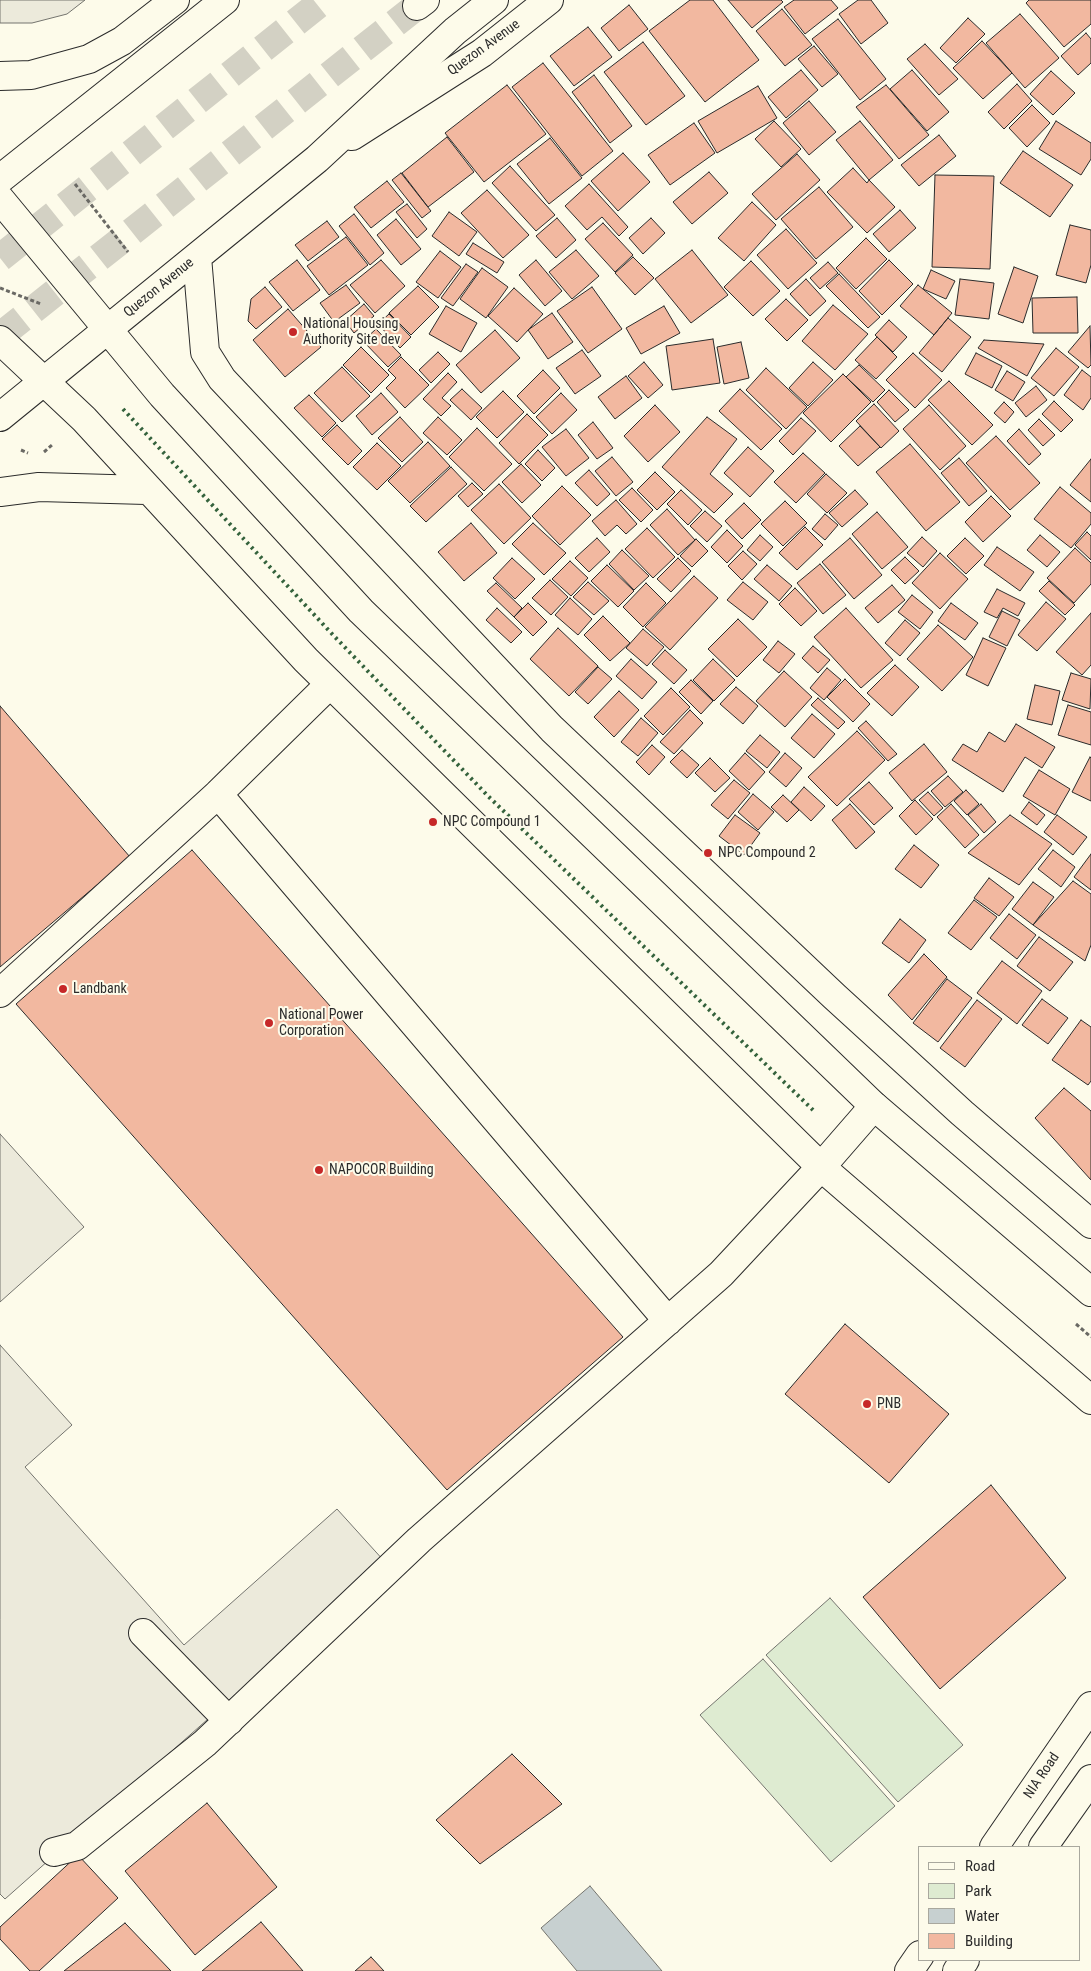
<!DOCTYPE html>
<style>
body{margin:0}
#map{position:relative;width:1091px;height:1971px;overflow:hidden;background:#fdfbea;font-family:"Roboto Condensed",sans-serif}
canvas{display:block}
.legend{position:absolute;left:918px;top:1846px;width:162px;height:115px;box-sizing:border-box;background:#fdfbea;border:1px solid #a9a89e;margin:0;padding:6px 9px;list-style:none;font-size:15px;color:#2b2b2b}
.legend li{display:flex;align-items:center;gap:10px;height:25px}
.legend b{width:25px;border:1px solid #a9a89e}
</style>
<div id="map">
<canvas width="1091" height="1971"></canvas>
<ul class="legend">
<li><b style="height:6px;background:#fdfbea"></b>Road</li>
<li><b style="height:14px;background:#deebd1"></b>Park</li>
<li><b style="height:14px;background:#c7d0d0"></b>Water</li>
<li><b style="height:14px;background:#f2b8a0"></b>Building</li>
</ul>
</div>
<script>
const ctx = document.querySelector('canvas').getContext('2d');
ctx.lineJoin = 'round';
function fillPath(path, color) { ctx.fillStyle = color; ctx.fill(path, 'evenodd'); }
const toPath = rows => new Path2D(rows.map(r => 'M' + r).join(''));
function stroke(path, color, width, dash) { ctx.strokeStyle = color; ctx.lineWidth = width; ctx.lineCap = dash ? 'butt' : 'round'; ctx.setLineDash(dash || []); ctx.stroke(path); }
function drawText(font, color, halo, rows, align = 'center') {
  ctx.font = font + ' "Roboto Condensed",sans-serif'; ctx.lineWidth = 4; ctx.setLineDash([]); ctx.textBaseline = 'middle'; ctx.strokeStyle = halo; ctx.fillStyle = color; for (const [text, x, y, turn = 0] of rows) {
    ctx.save(); ctx.translate(x, y); ctx.rotate((+turn || 0) * Math.PI / 180); ctx.textAlign = isNaN(turn) ? turn : align; if (halo) ctx.strokeText(text, 0, 0); ctx.fillText(text, 0, 0); ctx.restore();
  }
}
const green = toPath([
 [830,1598,963,1745,898,1802,766,1655,830,1598],
 [763,1659,895,1806,831,1862,700,1715,763,1659]
]);
fillPath(green, '#deebd1');
stroke(green, '#74746e', 1);
const parking = toPath([
 [0,0,85,0,67,14,32,23,0,23,0,0],
 [0,1134,84,1227,0,1302,0,1134],
 [0,1345,72,1425,25,1467,184,1645,337,1509,385,1562,5,1899,0,1894,0,1345]
]);
fillPath(parking, '#eceadb');
stroke(parking, '#74746e', 1);
const water = toPath([
 [590,1886,662,1971,577,1971,541,1928,590,1886]
]);
fillPath(water, '#c7d0d0');
stroke(water, '#74746e', 1);
const building = toPath([
 [690,0,713,0,759,60,705,102,649,31,690,0],
 [728,0,781,0,783,2,752,28,728,0],
 [794,0,831,0,838,8,805,34,784,7,794,0],
 [858,0,871,0,888,23,861,44,839,14,858,0],
 [1029,0,1091,0,1091,24,1064,47,1026,3,1029,0],
 [629,5,648,29,619,51,601,28,629,5],
 [782,9,812,45,785,66,756,31,782,9],
 [1020,14,1059,58,1025,88,986,43,1020,14],
 [968,18,985,34,956,63,940,48,968,18],
 [838,19,886,79,860,100,812,39,838,19],
 [588,27,612,57,574,86,550,56,588,27],
 [1086,33,1091,39,1091,63,1078,75,1061,56,1086,33],
 [982,41,1012,73,983,99,953,68,982,41],
 [643,42,685,96,646,125,604,72,643,42],
 [925,44,958,79,939,95,907,59,925,44],
 [814,46,838,74,822,87,798,59,814,46],
 [543,63,613,151,582,176,512,87,543,63],
 [801,70,818,90,786,118,768,97,801,70],
 [912,70,949,112,927,131,890,89,912,70],
 [1051,71,1075,93,1053,115,1030,94,1051,71],
 [594,75,632,126,610,143,572,92,594,75],
 [1017,84,1032,101,1004,129,988,112,1017,84],
 [507,85,546,134,484,182,445,133,507,85],
 [886,85,929,135,899,159,856,107,886,85],
 [758,86,777,118,717,153,698,121,758,86],
 [809,101,836,132,809,155,783,123,809,101],
 [1032,105,1050,123,1027,147,1009,128,1032,105],
 [774,121,801,149,781,167,755,139,774,121],
 [860,121,893,160,869,180,836,140,860,121],
 [1056,121,1091,143,1091,159,1081,175,1039,149,1056,121],
 [694,123,715,153,670,185,648,155,694,123],
 [939,135,956,156,919,186,901,165,939,135],
 [447,137,474,172,428,207,402,173,447,137],
 [550,138,582,178,549,204,517,164,550,138],
 [1023,151,1073,185,1050,217,1000,183,1023,151],
 [623,153,650,182,618,211,591,181,623,153],
 [797,154,820,180,776,220,752,194,797,154],
 [510,166,555,215,536,231,492,183,510,166],
 [853,168,867,183,869,180,895,207,867,233,827,192,853,168],
 [709,172,728,193,692,224,673,202,709,172],
 [401,173,431,211,422,218,392,180,401,173],
 [935,175,994,176,990,269,932,267,935,175],
 [387,181,404,202,371,228,354,207,387,181],
 [589,184,628,227,619,236,602,217,587,230,565,206,589,184],
 [819,187,853,227,816,259,781,219,819,187],
 [487,190,529,235,503,258,461,213,487,190],
 [752,202,776,225,744,261,718,238,752,202],
 [407,204,427,229,417,238,396,212,407,204],
 [900,210,916,228,889,252,873,234,900,210],
 [449,212,477,232,459,256,432,236,449,212],
 [354,214,384,253,370,265,339,226,354,214],
 [557,218,576,240,556,258,536,236,557,218],
 [651,218,665,233,643,254,629,238,651,218],
 [396,219,421,249,401,265,377,235,396,219],
 [327,221,339,237,308,261,295,245,327,221],
 [603,223,633,255,615,272,585,239,603,223],
 [1070,225,1091,230,1091,265,1086,283,1056,275,1070,225],
 [786,229,817,263,788,289,757,255,786,229],
 [346,237,368,265,329,295,307,266,346,237],
 [866,238,887,259,856,289,836,268,866,238],
 [473,243,504,262,497,273,466,254,473,243],
 [576,250,599,276,572,299,549,272,576,250],
 [692,250,728,295,691,323,655,279,692,250],
 [440,251,461,267,438,298,416,282,440,251],
 [633,257,654,278,635,295,615,273,633,257],
 [297,260,320,290,293,311,269,282,297,260],
 [381,260,405,286,375,313,350,285,381,260],
 [536,260,562,291,545,306,519,275,536,260],
 [889,260,913,284,882,315,859,291,889,260],
 [751,261,780,291,753,316,724,287,751,261],
 [828,262,838,273,820,289,810,278,828,262],
 [466,264,478,272,453,306,441,298,466,264],
 [1014,267,1038,276,1023,323,998,314,1014,267],
 [482,268,508,287,486,318,460,299,482,268],
 [931,270,955,281,946,299,923,289,931,270],
 [839,274,880,317,868,328,826,286,839,274],
 [806,279,826,301,810,316,790,294,806,279],
 [960,279,994,283,989,319,955,315,960,279],
 [346,285,360,303,334,322,320,303,346,285],
 [918,285,952,313,934,335,900,306,918,285],
 [418,286,439,307,411,335,389,313,418,286],
 [265,287,282,307,256,329,248,321,251,299,265,287],
 [592,287,622,329,588,353,557,311,592,287],
 [514,288,543,314,517,342,488,316,514,288],
 [1077,297,1078,333,1033,333,1032,298,1077,297],
 [786,299,808,320,787,341,765,319,786,299],
 [364,304,374,316,354,333,345,321,364,304],
 [833,305,868,334,835,370,802,341,833,305],
 [446,306,477,323,461,352,429,334,446,306],
 [664,306,680,333,641,354,626,328,664,306],
 [288,309,321,347,285,377,253,340,288,309],
 [552,313,573,342,548,359,528,330,552,313],
 [389,314,411,337,400,348,378,324,389,314],
 [948,318,971,337,942,372,919,353,948,318],
 [889,320,907,337,893,352,875,335,889,320],
 [1090,326,1091,365,1088,368,1068,352,1090,326],
 [376,329,401,355,388,367,363,341,376,329],
 [495,330,520,358,481,393,456,365,495,330],
 [877,337,897,357,876,379,855,360,877,337],
 [713,339,720,383,672,390,666,346,713,339],
 [984,340,1044,344,1027,376,978,348,984,340],
 [741,342,749,378,724,384,717,347,741,342],
 [361,347,389,375,371,393,343,365,361,347],
 [1056,348,1079,367,1054,396,1031,378,1056,348],
 [582,350,601,376,575,394,556,368,582,350],
 [438,352,450,364,431,383,419,370,438,352],
 [913,353,942,380,915,408,886,380,913,353],
 [976,353,1002,366,992,388,965,374,976,353],
 [401,357,429,385,405,408,386,388,396,378,388,370,401,357],
 [644,362,663,385,648,398,628,376,644,362],
 [813,362,833,380,808,406,789,388,813,362],
 [859,365,885,390,873,402,846,377,859,365],
 [342,367,370,396,342,422,314,393,342,367],
 [766,368,807,407,786,429,746,390,766,368],
 [543,370,560,388,534,414,517,396,543,370],
 [1082,370,1091,377,1091,398,1083,410,1064,395,1082,370],
 [1007,371,1025,382,1013,401,995,390,1007,371],
 [448,373,457,382,442,398,451,406,441,416,423,399,448,373],
 [843,374,871,402,831,442,803,413,843,374],
 [626,376,642,398,615,419,598,397,626,376],
 [949,381,993,425,972,445,928,400,949,381],
 [1036,386,1047,400,1026,417,1015,403,1036,386],
 [462,389,482,408,471,420,450,400,462,389],
 [740,389,782,429,761,450,719,411,740,389],
 [889,390,909,410,895,422,877,402,889,390],
 [503,391,524,412,497,438,476,417,503,391],
 [381,393,398,412,372,435,356,416,381,393],
 [561,393,577,410,552,434,536,417,561,393],
 [309,395,336,423,322,437,294,408,309,395],
 [1054,401,1073,420,1061,432,1042,414,1054,401],
 [1004,402,1014,412,1005,423,994,413,1004,402],
 [874,404,899,431,881,448,856,421,874,404],
 [655,405,680,432,648,462,624,436,655,405],
 [929,405,966,446,940,470,903,429,929,405],
 [527,414,548,435,519,464,499,443,527,414],
 [400,417,423,442,402,462,378,438,400,417],
 [438,417,462,440,447,455,423,433,438,417],
 [707,417,737,439,710,474,733,494,714,513,662,467,707,417],
 [801,418,816,431,793,455,779,441,801,418],
 [1039,419,1055,435,1043,446,1028,430,1039,419],
 [593,422,613,448,597,459,578,435,593,422],
 [337,425,362,451,348,465,322,439,337,425],
 [860,426,880,447,858,466,839,446,860,426],
 [477,428,512,464,484,491,449,457,477,428],
 [566,429,589,458,566,476,542,447,566,429],
 [1019,429,1041,454,1029,465,1007,441,1019,429],
 [996,436,1040,483,1010,510,966,463,996,436],
 [428,442,450,466,410,503,388,481,428,442],
 [377,443,401,466,377,490,353,467,377,443],
 [910,444,960,502,926,531,876,472,910,444],
 [748,447,774,471,750,497,724,473,748,447],
 [538,450,555,468,542,481,525,464,538,450],
 [803,453,825,473,796,503,774,482,803,453],
 [612,457,633,482,616,496,595,471,612,457],
 [959,458,987,491,969,506,941,473,959,458],
 [1091,459,1091,502,1070,485,1091,459],
 [521,464,541,485,522,503,502,482,521,464],
 [451,467,467,484,426,522,410,506,451,467],
 [589,470,610,494,597,506,575,483,589,470],
 [655,472,675,492,657,510,637,490,655,472],
 [826,474,847,493,827,513,807,494,826,474],
 [472,483,483,494,468,507,458,496,472,483],
 [499,484,531,518,504,544,471,510,499,484],
 [562,486,591,515,560,545,532,516,562,486],
 [1060,487,1091,513,1091,524,1071,548,1034,519,1060,487],
 [632,488,653,510,641,522,619,500,632,488],
 [681,490,702,510,688,525,667,504,681,490],
 [855,490,868,504,842,527,829,513,855,490],
 [991,496,1011,516,983,542,965,522,991,496],
 [616,500,637,524,626,534,617,525,605,536,592,521,616,500],
 [785,501,807,523,783,546,761,524,785,501],
 [744,503,761,520,742,539,725,521,744,503],
 [667,509,695,540,678,555,650,525,667,509],
 [705,511,722,526,707,542,690,526,705,511],
 [877,512,908,547,882,569,852,534,877,512],
 [825,514,838,525,825,540,812,529,825,514],
 [471,523,497,553,464,581,438,552,471,523],
 [533,523,566,553,544,575,512,544,533,523],
 [805,527,823,545,797,570,779,553,805,527],
 [647,528,675,557,653,578,625,549,647,528],
 [727,530,743,546,727,563,711,547,727,530],
 [1087,532,1091,536,1091,560,1075,545,1087,532],
 [760,535,773,547,760,561,747,550,760,535],
 [1040,535,1060,552,1047,567,1027,550,1040,535],
 [922,537,937,551,923,567,907,553,922,537],
 [597,538,610,552,589,572,575,558,597,538],
 [850,538,882,575,854,599,822,562,850,538],
 [965,538,984,556,966,574,947,556,965,538],
 [696,539,708,551,692,567,680,556,696,539],
 [997,547,1034,572,1020,591,984,565,997,547],
 [1075,548,1091,563,1091,584,1074,603,1047,578,1075,548],
 [622,550,649,576,634,590,609,564,622,550],
 [743,551,757,564,742,580,728,566,743,551],
 [940,553,968,579,940,609,912,583,940,553],
 [905,557,919,571,905,584,891,570,905,557],
 [512,558,535,579,515,599,493,578,512,558],
 [678,558,691,571,671,592,657,579,678,558],
 [570,561,588,578,571,596,552,579,570,561],
 [820,564,846,595,823,614,797,583,820,564],
 [607,565,634,591,618,607,591,581,607,565],
 [767,565,792,586,779,601,754,579,767,565],
 [694,576,718,598,670,650,645,627,694,576],
 [550,580,568,597,551,615,532,598,550,580],
 [1049,581,1075,605,1065,615,1039,591,1049,581],
 [588,582,609,601,594,615,573,597,588,582],
 [743,582,768,602,753,620,727,600,743,582],
 [496,583,522,608,514,617,487,591,496,583],
 [646,583,666,603,643,627,623,607,646,583],
 [892,585,905,600,878,623,865,608,892,585],
 [795,588,817,611,801,626,779,604,795,588],
 [997,589,1025,603,1018,616,1003,608,997,618,984,612,997,589],
 [912,595,933,612,920,629,898,612,912,595],
 [570,598,592,619,578,635,555,615,570,598],
 [1046,602,1066,619,1037,651,1018,635,1046,602],
 [528,603,547,622,533,636,514,617,528,603],
 [951,603,978,623,965,640,938,621,951,603],
 [497,608,522,632,511,643,486,620,497,608],
 [846,608,893,660,861,688,814,637,846,608],
 [1002,611,1020,620,1007,646,989,637,1002,611],
 [1091,613,1091,665,1082,675,1056,652,1091,613],
 [603,616,630,643,610,661,584,635,603,616],
 [738,619,767,647,737,677,708,649,738,619],
 [905,620,920,633,900,656,885,643,905,620],
 [938,625,973,657,942,691,907,659,938,625],
 [558,628,598,666,569,696,530,659,558,628],
 [643,629,664,647,647,666,626,648,643,629],
 [983,638,1006,648,988,686,966,675,983,638],
 [778,641,795,654,779,673,763,660,778,641],
 [813,646,830,660,818,673,802,658,813,646],
 [665,650,687,670,674,684,652,664,665,650],
 [631,659,657,682,642,699,616,676,631,659],
 [713,659,735,680,714,701,693,680,713,659],
 [895,665,919,687,892,716,867,693,895,665],
 [598,667,612,679,588,704,575,692,598,667],
 [827,668,841,680,824,700,810,688,827,668],
 [784,671,812,697,785,727,756,701,784,671],
 [1071,673,1091,679,1090,709,1062,700,1071,673],
 [845,679,870,704,853,722,827,697,845,679],
 [691,680,713,701,701,714,679,692,691,680],
 [1035,685,1060,691,1052,725,1027,719,1035,685],
 [736,687,758,706,743,724,720,704,736,687],
 [671,688,690,707,663,735,644,716,671,688],
 [619,691,639,710,614,737,594,717,619,691],
 [818,698,845,722,838,729,811,705,818,698],
 [1068,705,1091,712,1091,745,1058,735,1068,705],
 [0,706,130,857,0,967,0,706],
 [690,710,703,723,674,754,660,742,690,710],
 [812,714,835,734,814,758,791,738,812,714],
 [641,718,658,733,638,756,621,742,641,718],
 [866,721,897,754,888,761,858,728,866,721],
 [1016,724,1055,747,1042,768,1025,757,1003,792,952,760,963,744,977,752,989,732,1005,742,1016,724],
 [857,731,885,760,837,806,808,777,857,731],
 [760,735,780,752,767,768,746,751,760,735],
 [924,744,947,772,912,801,889,773,924,744],
 [652,745,665,757,649,775,636,762,652,745],
 [682,750,699,765,687,778,670,762,682,750],
 [745,753,765,772,749,790,729,771,745,753],
 [785,753,802,768,786,787,769,772,785,753],
 [1090,757,1091,758,1091,801,1072,792,1090,757],
 [710,758,730,778,715,792,695,773,710,758],
 [1039,770,1070,789,1055,815,1023,796,1039,770],
 [948,776,963,792,945,807,931,791,948,776],
 [734,780,750,793,728,819,711,805,734,780],
 [869,782,893,808,874,825,849,799,869,782],
 [804,787,825,806,811,821,791,802,804,787],
 [966,790,979,804,967,815,954,801,966,790],
 [928,792,943,808,934,816,919,800,928,792],
 [753,794,774,812,758,830,738,812,753,794],
 [783,795,799,810,787,822,771,807,783,795],
 [915,800,933,819,916,835,899,816,915,800],
 [1029,802,1045,815,1037,825,1021,813,1029,802],
 [850,804,875,832,856,849,832,820,850,804],
 [951,804,979,835,965,848,937,817,951,804],
 [981,804,996,822,984,833,968,815,981,804],
 [735,815,760,833,744,855,719,836,735,815],
 [1010,815,1052,844,1019,885,968,853,1010,815],
 [1057,815,1087,837,1073,855,1044,832,1057,815],
 [914,845,939,865,921,888,895,869,914,845],
 [192,850,623,1337,447,1490,16,1004,192,850],
 [1053,850,1075,867,1061,887,1038,869,1053,850],
 [1091,854,1091,890,1074,877,1091,854],
 [989,878,1014,897,999,916,974,898,989,878],
 [1073,881,1091,894,1091,945,1085,961,1033,925,1073,881],
 [1033,882,1054,897,1033,925,1012,909,1033,882],
 [974,900,997,917,971,950,948,933,974,900],
 [1009,914,1036,935,1017,959,990,938,1009,914],
 [900,919,926,940,909,963,882,943,900,919],
 [1039,937,1073,962,1050,991,1017,966,1039,937],
 [924,954,947,977,912,1020,888,995,924,954],
 [1002,961,1042,991,1017,1024,977,993,1002,961],
 [947,979,972,998,938,1042,913,1023,947,979],
 [1042,999,1068,1018,1048,1044,1022,1025,1042,999],
 [977,1000,1002,1019,965,1067,940,1048,977,1000],
 [1081,1020,1091,1027,1091,1081,1088,1085,1052,1060,1081,1020],
 [1064,1088,1091,1111,1091,1180,1035,1118,1064,1088],
 [845,1324,949,1414,889,1483,785,1394,845,1324],
 [991,1485,1066,1578,940,1689,863,1597,991,1485],
 [512,1754,562,1804,480,1864,436,1820,512,1754],
 [207,1803,277,1887,195,1955,125,1871,207,1803],
 [78,1855,118,1898,39,1971,30,1971,0,1939,0,1927,78,1855],
 [261,1922,303,1971,202,1971,261,1922],
 [125,1923,171,1971,64,1971,125,1923],
 [371,1957,384,1971,355,1971,371,1957]
]);
fillPath(building, '#f2b8a0');
stroke(building, '#2b2b2b', 1);
stroke(toPath([
 [0,258,324,0],
 [0,336,417,6]
]), '#d3d1c4', 28, [28, 14]);
const minor = toPath([
 [352,136,482,53,549,0],
 [218,794,668,1321],
 [0,993,218,794,330,684],
 [143,1633,229,1721],
 [994,1847,1091,1706],
 [1043,1847,1091,1779],
 [54,1852,77,1846,205,1743,419,1540,721,1274,821,1167,874,1106],
 [909,1971,920,1955],
 [957,1971,965,1960]
]);
const major = toPath([
 [417,6,425,0],
 [0,76,31,75,89,59,122,41,175,0],
 [0,179,225,0],
 [0,199,162,395,361,611,874,1106,1091,1292],
 [197,257,205,352,222,379,552,729,834,996,962,1113,1091,1224],
 [0,340,84,419,306,660,821,1167,1091,1400],
 [0,417,317,159,455,31,494,0],
 [0,492,39,487,146,490]
]);
stroke(minor, '#2b2b2b', 30);
stroke(major, '#2b2b2b', 30);
stroke(toPath([
 [75,184,128,252],
 [0,288,41,304],
 [21,450,28,453],
 [44,452,52,445],
 [1076,1324,1091,1337]
]), '#6a6964', 3, [4, 2.5]);
stroke(minor, '#fdfbea', 28);
stroke(major, '#fdfbea', 28);
stroke(toPath([
 [123,409,334,636,488,796,813,1110]
]), '#34623c', 4, [2.5, 4]);
for (const [x, y, r, color] of [
 [293,332,5,"#c62828"],
 [433,822,5,"#c62828"],
 [708,853,5,"#c62828"],
 [63,989,5,"#c62828"],
 [269,1023,5,"#c62828"],
 [319,1170,5,"#c62828"],
 [867,1404,5,"#c62828"]
]) { const dot = new Path2D(); dot.arc(x, y, r, 0, 2 * Math.PI); ctx.fillStyle = color; ctx.fill(dot); stroke(dot, '#fdfbea', 2); }
drawText('14px', '#2b2b2b', '#fdfbea', [
 ["Quezon Avenue",484,48,-36],
 ["Quezon Avenue",159,288,-39],
 ["NIA Road",1042,1776,-56]
]);
drawText('14px', '#2b2b2b', '#fdfbea', [
 ["National Housing",303,324],
 ["Authority Site dev",303,340],
 ["NPC Compound 1",443,822],
 ["NPC Compound 2",718,853],
 ["Landbank",73,989],
 ["National Power",279,1015],
 ["Corporation",279,1031],
 ["NAPOCOR Building",329,1170],
 ["PNB",877,1404]
], 'left');
</script>
